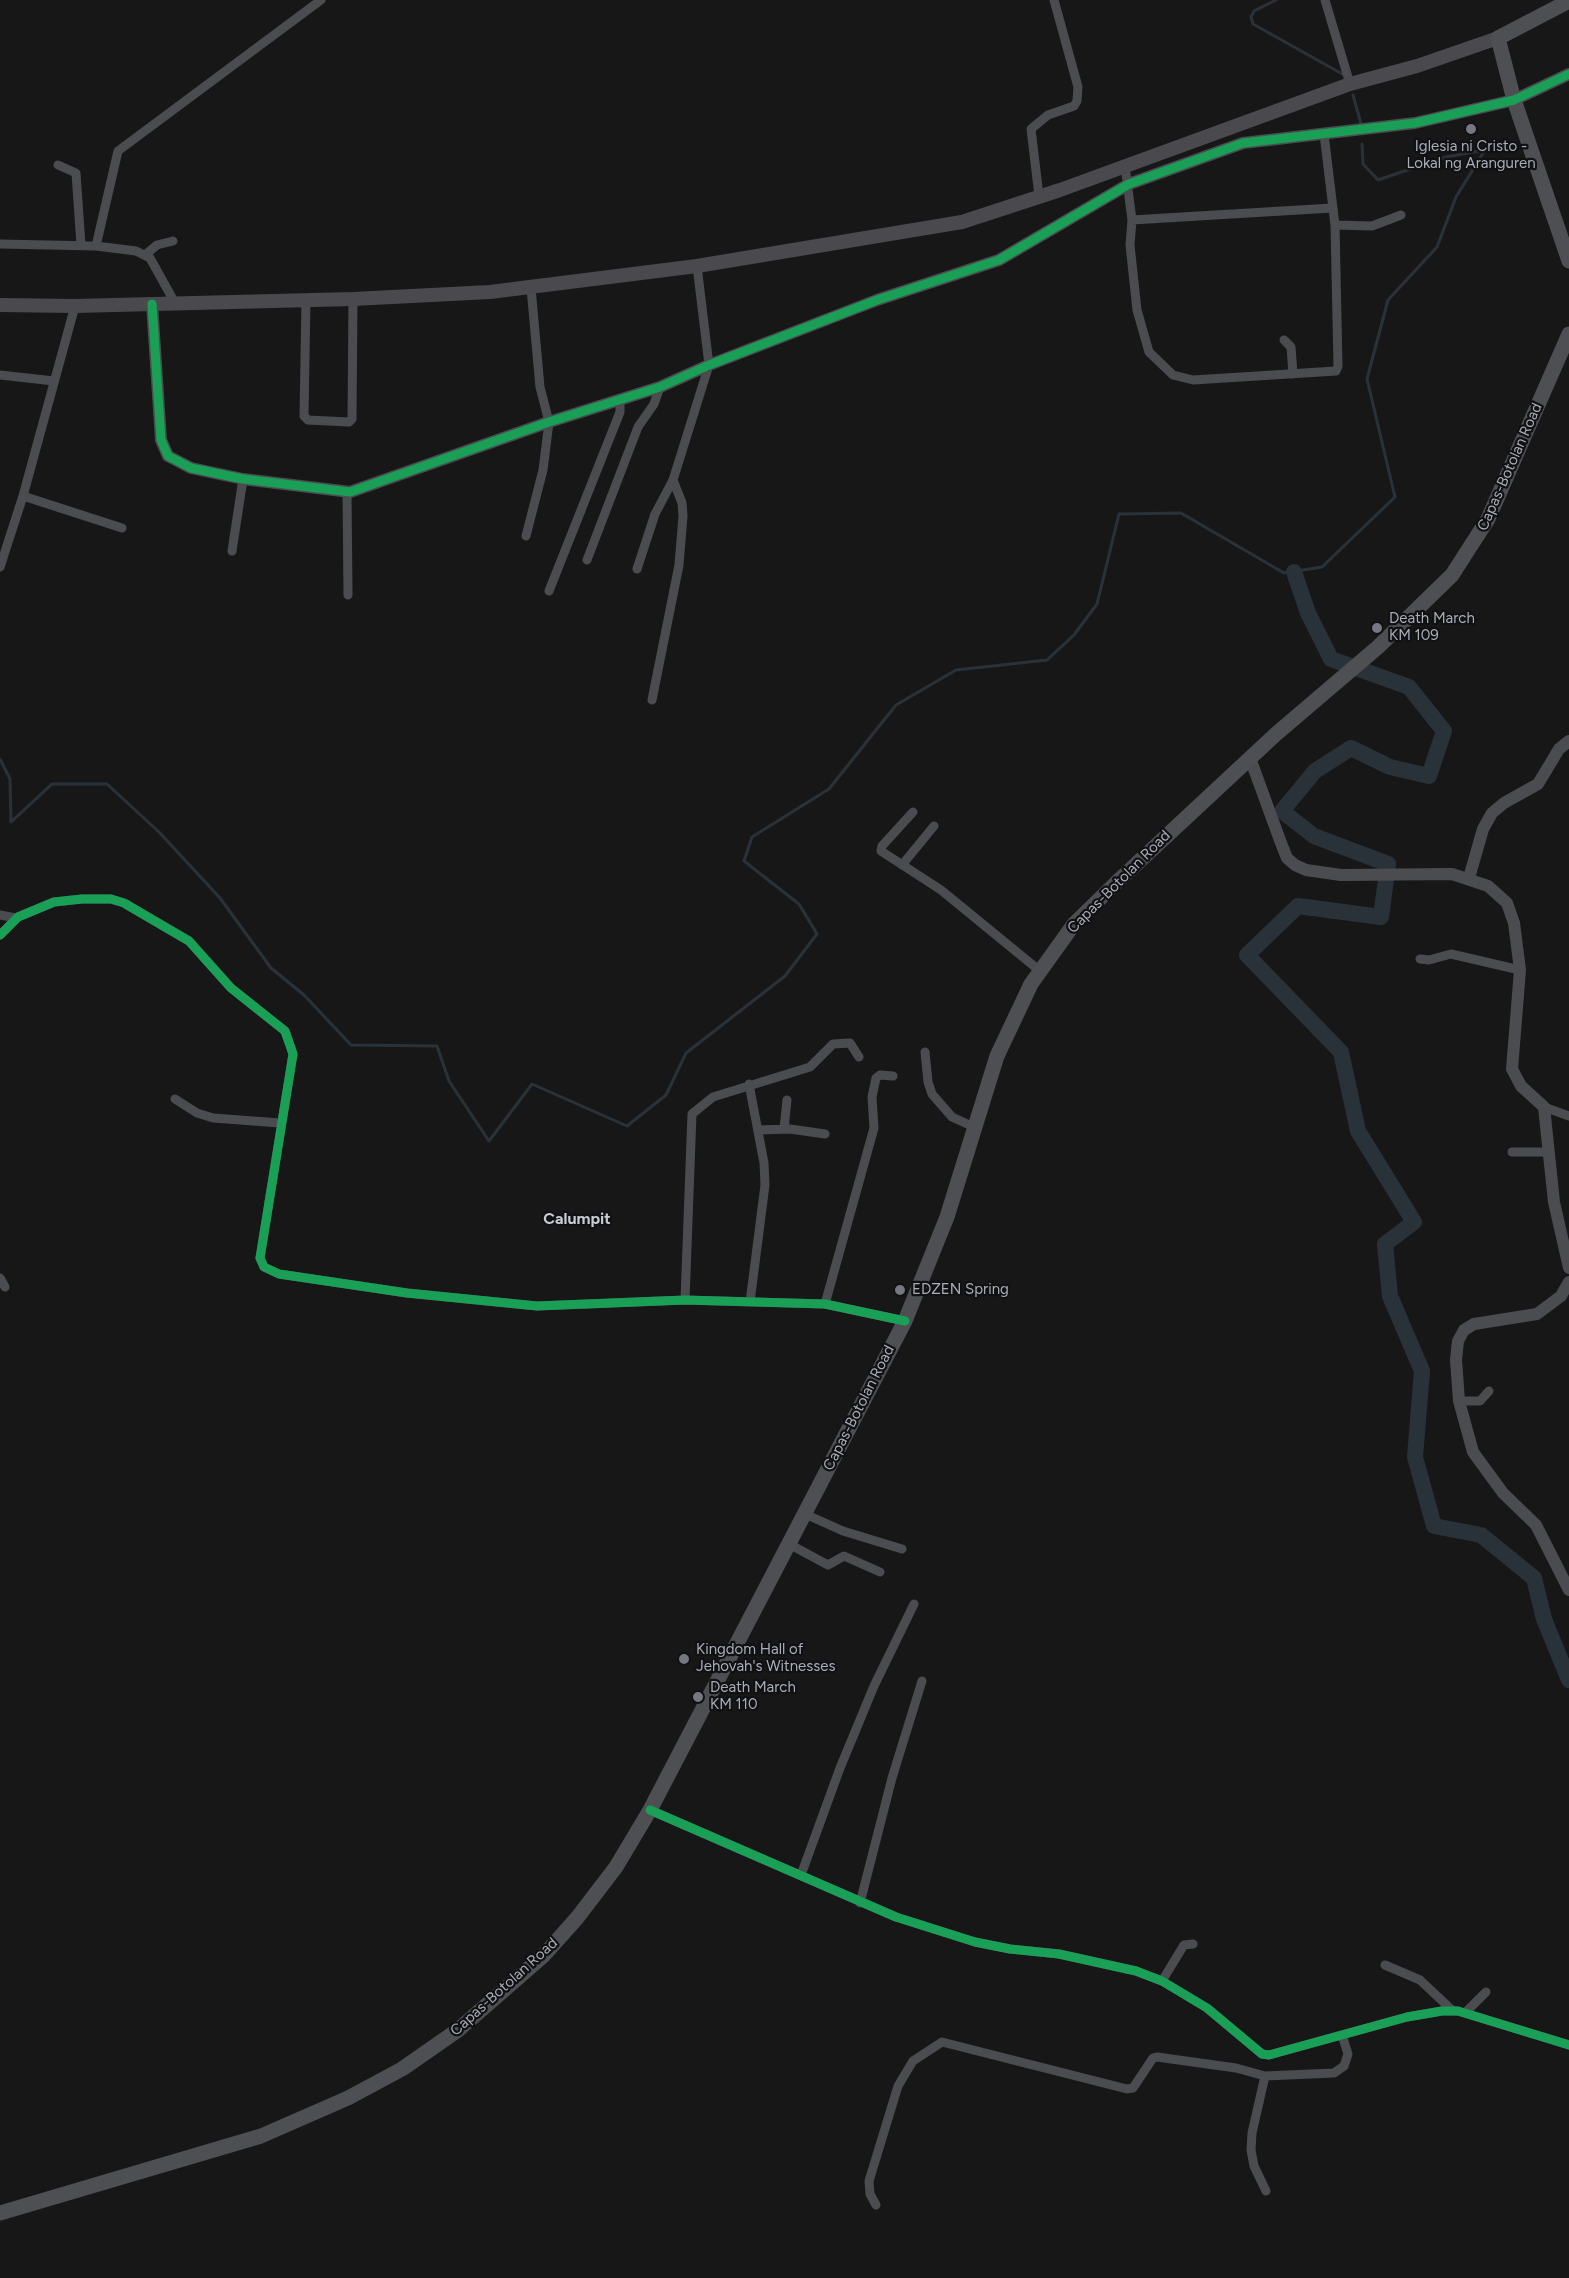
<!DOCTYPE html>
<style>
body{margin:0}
canvas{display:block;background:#171717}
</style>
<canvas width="1569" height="2278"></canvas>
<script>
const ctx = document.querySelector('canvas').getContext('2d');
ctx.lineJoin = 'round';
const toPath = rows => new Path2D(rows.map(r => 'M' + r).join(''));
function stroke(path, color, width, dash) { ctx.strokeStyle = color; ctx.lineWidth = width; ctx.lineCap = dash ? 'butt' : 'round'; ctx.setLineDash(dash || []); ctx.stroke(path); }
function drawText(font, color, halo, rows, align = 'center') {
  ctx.font = font + ' Figtree,sans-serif'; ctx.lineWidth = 4.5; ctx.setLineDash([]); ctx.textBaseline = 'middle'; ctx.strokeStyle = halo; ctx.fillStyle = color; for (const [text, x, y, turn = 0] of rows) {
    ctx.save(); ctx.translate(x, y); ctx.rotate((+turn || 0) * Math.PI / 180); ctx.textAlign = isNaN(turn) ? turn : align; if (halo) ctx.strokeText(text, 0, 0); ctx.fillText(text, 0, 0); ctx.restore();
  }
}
stroke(toPath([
 [1276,0,1254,11,1251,17,1253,24,1344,75],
 [1353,95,1361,124],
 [0,759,10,779,11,822,52,784,107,784,159,832,220,898,271,968,304,995,351,1045,437,1046,449,1081,489,1141,532,1084,627,1126,666,1095,686,1053,785,976,817,934,799,904,744,861,752,837,829,789,896,705,956,670,1047,660,1074,635,1097,604,1119,514,1181,513,1284,573,1322,567,1395,497,1367,379,1388,300,1437,247,1456,197,1485,150,1446,157,1378,180,1363,164,1362,144]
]), '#2a3239', 3);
stroke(toPath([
 [1294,572,1308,613,1331,659,1409,687,1444,731,1429,776,1390,767,1351,748,1315,771,1282,811,1314,836,1388,864,1381,917,1298,906,1247,955,1341,1052,1358,1131,1414,1222,1385,1244,1390,1296,1422,1371,1415,1457,1434,1526,1481,1535,1534,1578,1544,1619,1569,1680]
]), '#2a3239', 16);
stroke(toPath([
 [1325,0,1350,84],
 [58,165,76,173,81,245],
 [1125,166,1132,220,1130,245,1137,310,1149,352,1173,375,1193,380,1336,371,1338,366,1335,225,1324,134],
 [1039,196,1031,129,1048,115,1074,106,1077,101,1078,87,1054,0],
 [1132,220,1332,208],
 [1335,225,1372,226,1401,215],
 [0,244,96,246],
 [145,255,157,245,173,241],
 [306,300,304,416,308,420,349,422,352,419,353,299],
 [175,303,150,258,136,251,96,246,118,151,321,0],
 [1284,340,1291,347,1293,374],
 [0,375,54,381],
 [347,492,348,595],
 [23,496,122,528],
 [526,536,543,470,549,422,540,387,531,288],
 [232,551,243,479],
 [587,560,638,427,654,404,660,387],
 [0,567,23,496,75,306],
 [637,569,655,514,673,480],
 [549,591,620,412,620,400],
 [652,700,679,565,683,516,682,503,673,480,709,365,697,266],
 [913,812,882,846,881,851,941,890,1040,971],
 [902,865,934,826],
 [0,915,16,918],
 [0,935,18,917,54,902,82,899,111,899,124,903,189,941,231,988,285,1031,293,1054,260,1258,264,1267,279,1274,407,1293,537,1306,685,1300,825,1304,905,1321],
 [1420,959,1429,960,1451,954,1520,970],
 [925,1052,928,1082,932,1094,952,1117,976,1128],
 [749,1084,764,1163,765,1185,750,1302],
 [175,1099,197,1113,213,1118,280,1123],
 [1544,1107,1569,1116],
 [784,1129,787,1100],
 [758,1130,790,1129,825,1134],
 [1512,1152,1549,1152],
 [0,1278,5,1287],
 [685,1300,692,1114,713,1097,810,1067,833,1044,850,1043,859,1057],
 [825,1304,874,1128,872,1097,876,1078,880,1075,893,1076],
 [1459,1401,1480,1401,1489,1391],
 [805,1514,843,1531,902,1549],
 [789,1544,828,1565,844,1556,880,1572],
 [650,1810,896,1917,975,1942,1010,1949,1059,1954,1136,1971,1162,1981,1207,2008,1262,2054,1269,2055,1407,2017,1442,2011,1458,2011,1569,2045],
 [801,1875,840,1768,874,1686,914,1604],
 [860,1903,892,1778,922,1681],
 [1385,1965,1420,1980,1453,2011],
 [1162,1981,1184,1945,1193,1944],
 [1465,2013,1486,1992],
 [1265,2076,1252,2133,1251,2150,1254,2166,1266,2191],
 [876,2205,870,2194,869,2181,898,2086,913,2061,942,2042,1127,2089,1133,2088,1153,2058,1157,2057,1236,2068,1265,2076,1334,2073,1344,2066,1348,2054,1342,2035]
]), '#4b4c50', 9);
stroke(toPath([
 [152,304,161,440,168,456,191,468,243,479,350,492,549,422,660,387,709,365,877,300,999,260,1129,184,1243,143,1415,123,1514,100,1569,74],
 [1250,758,1281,843,1287,858,1295,865,1306,870,1341,875,1452,874,1488,886,1507,903,1514,923,1520,970,1512,1069,1521,1086,1544,1107,1554,1202,1569,1268],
 [1469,878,1483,829,1492,813,1504,803,1538,784,1559,749,1569,741],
 [1569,1282,1561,1296,1537,1314,1474,1324,1464,1330,1458,1341,1456,1360,1459,1401,1473,1452,1503,1493,1536,1525,1569,1590]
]), '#4b4c50', 12);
stroke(toPath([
 [0,305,75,306,353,299,490,292,697,266,962,222,1060,190,1350,84,1417,66,1498,38]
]), '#4a4a4e', 14);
stroke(toPath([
 [1569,1,1498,38,1514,100,1569,261],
 [0,2213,261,2136,348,2098,402,2069,458,2030,544,1955,577,1918,616,1867,650,1810,905,1321,947,1217,997,1056,1031,984,1074,924,1116,883,1276,734,1378,647,1452,575,1488,519,1569,334]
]), '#4d4f52', 15);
stroke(toPath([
 [152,304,161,440,168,456,191,468,243,479,350,492,549,422,660,387,709,365,877,300,999,260,1129,184,1243,143,1415,123,1514,100,1569,74],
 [0,935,18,917,54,902,82,899,111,899,124,903,189,941,231,988,285,1031,293,1054,260,1258,264,1267,279,1274,407,1293,537,1306,685,1300,825,1304,905,1321],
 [650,1810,896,1917,975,1942,1010,1949,1059,1954,1136,1971,1162,1981,1207,2008,1262,2054,1269,2055,1407,2017,1442,2011,1458,2011,1569,2045]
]), '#1a9f57', 9);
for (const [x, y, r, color] of [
 [1471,129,6,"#757880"],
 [1377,628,6,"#757880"],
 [900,1290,6,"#757880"],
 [684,1659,6,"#757880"],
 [698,1697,6,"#757880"]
]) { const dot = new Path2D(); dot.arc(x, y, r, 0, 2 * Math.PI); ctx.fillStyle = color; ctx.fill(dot); stroke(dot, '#111113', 2); }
drawText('15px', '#a8adb8', '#111113', [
 ["Iglesia ni Cristo -",1471,147,"center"],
 ["Lokal ng Aranguren",1471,164,"center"],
 ["Death March",1389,619],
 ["KM 109",1389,636],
 ["EDZEN Spring",912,1290],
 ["Kingdom Hall of",696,1650],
 ["Jehovah's Witnesses",696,1667],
 ["Death March",710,1688],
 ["KM 110",710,1705]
], 'left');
drawText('15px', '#a8adb8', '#111113', [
 ["Capas-Botolan Road",1510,467,-66],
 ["Capas-Botolan Road",1119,882,-45],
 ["Capas-Botolan Road",859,1408,-63],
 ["Capas-Botolan Road",504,1987,-42]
]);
drawText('bold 16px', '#c9ccd4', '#111113', [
 ["Calumpit",577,1219]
]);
</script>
